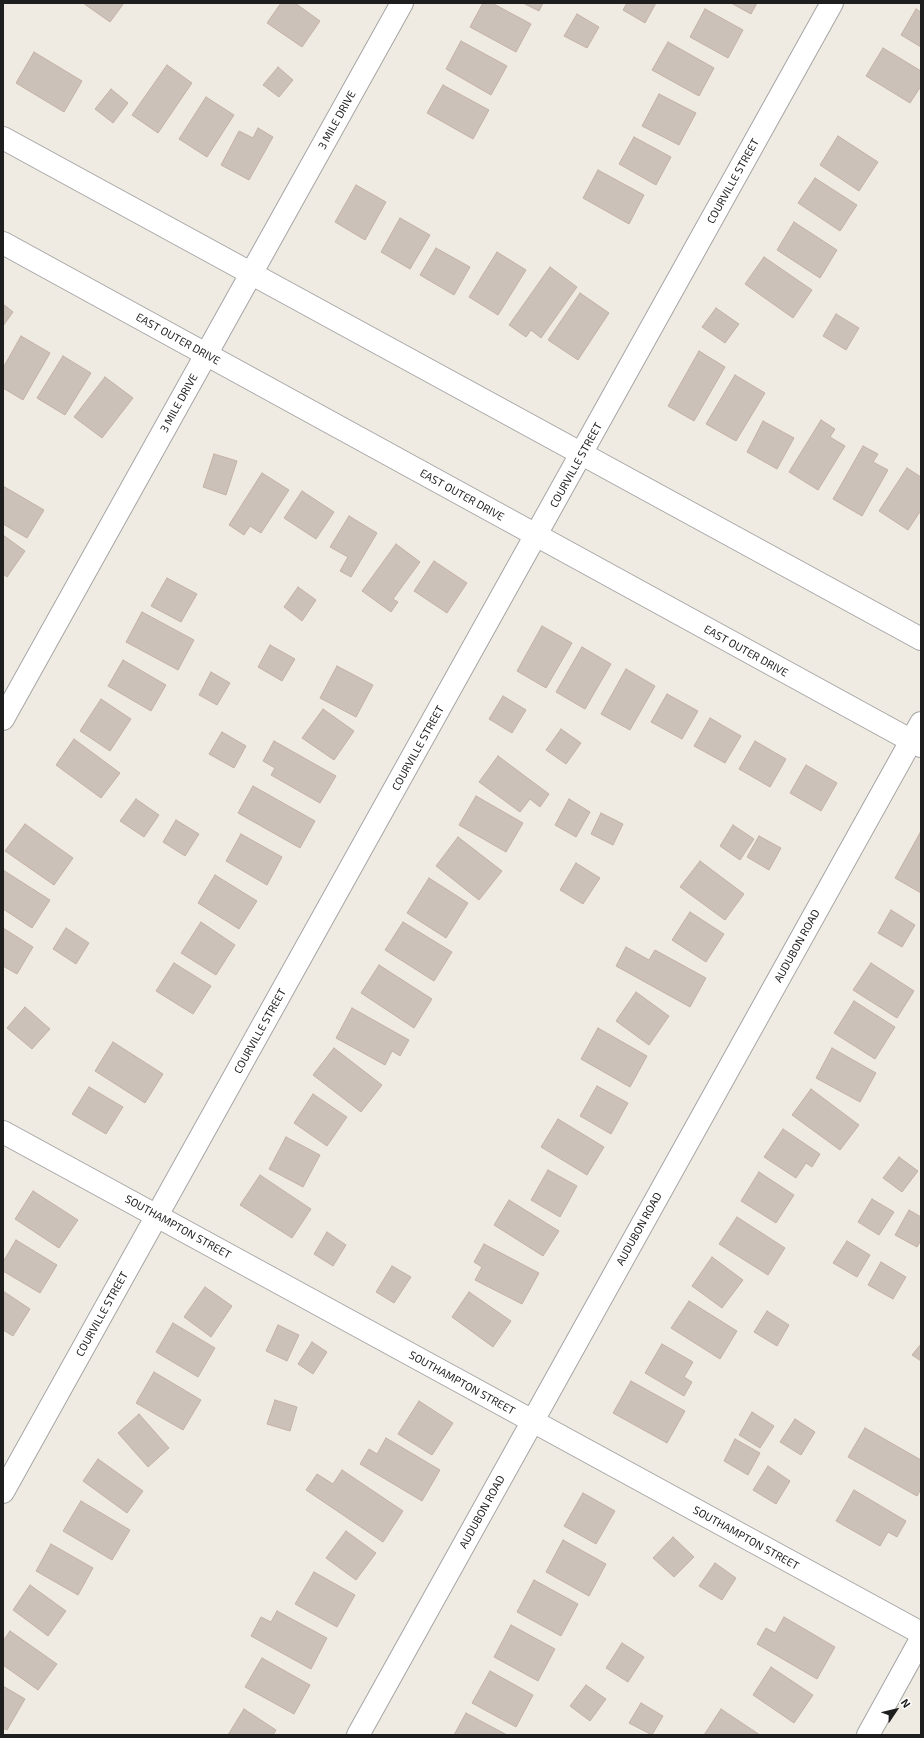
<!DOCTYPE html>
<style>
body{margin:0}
#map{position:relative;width:924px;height:1738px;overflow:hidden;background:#f0ebe2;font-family:"Exo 2",sans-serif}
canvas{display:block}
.frame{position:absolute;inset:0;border:4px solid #1e1e1e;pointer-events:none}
.north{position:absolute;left:876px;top:1690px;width:40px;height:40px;-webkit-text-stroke:3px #fff;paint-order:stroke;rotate:55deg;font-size:11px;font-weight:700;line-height:16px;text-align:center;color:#1e1e1e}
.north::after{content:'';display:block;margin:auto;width:14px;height:18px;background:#1e1e1e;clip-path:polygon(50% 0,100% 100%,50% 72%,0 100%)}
</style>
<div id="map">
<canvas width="924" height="1738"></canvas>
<div class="frame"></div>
<div class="north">N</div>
</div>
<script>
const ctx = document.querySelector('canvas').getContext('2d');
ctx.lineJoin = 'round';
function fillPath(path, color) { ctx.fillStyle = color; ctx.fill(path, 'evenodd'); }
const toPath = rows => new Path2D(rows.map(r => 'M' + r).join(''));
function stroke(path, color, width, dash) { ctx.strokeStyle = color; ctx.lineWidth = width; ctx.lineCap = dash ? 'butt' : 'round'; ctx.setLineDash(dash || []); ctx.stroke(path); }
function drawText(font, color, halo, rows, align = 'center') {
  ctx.font = font + ' "Exo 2",sans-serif'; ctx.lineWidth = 3; ctx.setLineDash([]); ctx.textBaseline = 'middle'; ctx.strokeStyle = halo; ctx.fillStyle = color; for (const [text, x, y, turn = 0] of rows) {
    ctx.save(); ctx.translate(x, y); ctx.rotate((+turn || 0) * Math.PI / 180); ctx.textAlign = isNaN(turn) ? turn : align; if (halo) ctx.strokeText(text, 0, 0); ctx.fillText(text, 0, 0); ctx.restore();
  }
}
const building = toPath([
 [83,3,124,3,110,22,83,3],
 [281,3,295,3,320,21,302,47,267,23,281,3],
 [483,3,492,3,531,24,516,52,470,27,483,3],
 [523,3,543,3,539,11,523,3],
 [627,3,656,3,645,23,623,10,627,3],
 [731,3,757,3,751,14,731,3],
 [705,9,743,30,728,58,690,37,705,9],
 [916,9,921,12,921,47,901,35,916,9],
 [577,14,599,27,587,48,564,36,577,14],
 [461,41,507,66,491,95,446,69,461,41],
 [668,42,714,68,699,96,652,70,668,42],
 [883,48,921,71,921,86,910,103,866,76,883,48],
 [34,52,82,81,64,112,16,83,34,52],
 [167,65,192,83,158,133,132,115,167,65],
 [278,67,293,80,279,97,263,85,278,67],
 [443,85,489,110,473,139,427,113,443,85],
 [111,89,128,103,113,123,95,109,111,89],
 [659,94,696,113,679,145,642,126,659,94],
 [206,97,234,115,207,157,179,139,206,97],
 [258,128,273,137,249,180,221,165,239,131,253,138,258,128],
 [838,136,878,162,859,191,820,165,838,136],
 [634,137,671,157,656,185,619,164,634,137],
 [598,170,644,195,629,224,583,198,598,170],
 [815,178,857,205,840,231,798,203,815,178],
 [356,185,386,202,365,240,335,222,356,185],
 [400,218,430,235,410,269,381,252,400,218],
 [794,222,837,250,820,278,777,250,794,222],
 [436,248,470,267,454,295,420,275,436,248],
 [497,252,526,270,498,315,469,297,497,252],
 [764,257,812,290,793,318,745,284,764,257],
 [550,267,577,287,541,338,531,330,526,337,509,325,550,267],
 [580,293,609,313,578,360,548,340,580,293],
 [3,304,13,312,3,326,3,304],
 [716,308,739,324,725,343,702,327,716,308],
 [836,314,859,328,846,350,823,336,836,314],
 [21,336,50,353,23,400,3,388,3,368,21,336],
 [699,351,725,367,694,421,668,406,699,351],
 [63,356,91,373,65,415,37,398,63,356],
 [735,375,765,393,736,441,706,424,735,375],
 [105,377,133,398,102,438,74,417,105,377],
 [821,420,835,429,830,437,845,446,818,490,789,472,821,420],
 [763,421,794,438,777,469,747,452,763,421],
 [863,446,878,454,873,462,888,470,862,516,833,499,863,446],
 [214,454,237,461,226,495,203,487,214,454],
 [907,468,921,477,921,510,908,530,879,511,907,468],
 [262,473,289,490,261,533,250,526,244,535,229,525,262,473],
 [3,486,44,510,27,538,3,524,3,486],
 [302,491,334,512,316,539,284,518,302,491],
 [349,516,377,533,351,577,340,571,348,557,330,547,349,516],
 [3,535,25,551,7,577,3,574,3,535],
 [396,544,420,562,393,599,398,602,391,612,362,591,396,544],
 [434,561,467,583,447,613,414,591,434,561],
 [167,578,197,594,181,622,151,606,167,578],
 [298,587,316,600,302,621,284,607,298,587],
 [142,612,194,640,178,670,126,642,142,612],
 [542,626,572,643,546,688,517,671,542,626],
 [270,645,295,659,282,681,258,667,270,645],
 [582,647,611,664,585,709,556,692,582,647],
 [123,660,166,685,151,711,108,686,123,660],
 [337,666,373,685,356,717,320,698,337,666],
 [626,669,655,686,630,730,601,714,626,669],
 [211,672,230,683,217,705,199,695,211,672],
 [667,694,698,711,682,739,651,722,667,694],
 [503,696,526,710,512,733,489,719,503,696],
 [101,699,131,719,110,751,80,731,101,699],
 [323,709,354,731,334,760,302,738,323,709],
 [710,718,741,736,725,763,694,746,710,718],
 [561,729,581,743,566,764,546,750,561,729],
 [222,732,246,746,234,768,209,754,222,732],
 [74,739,120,773,101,798,56,765,74,739],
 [274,741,336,776,320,803,271,775,275,768,263,761,274,741],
 [755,741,786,759,770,787,739,769,755,741],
 [498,756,549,794,540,807,530,799,520,812,479,782,498,756],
 [806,765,837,783,821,811,790,793,806,765],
 [253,786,315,821,300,848,238,813,253,786],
 [476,796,523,823,506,852,459,825,476,796],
 [136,799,159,815,144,837,120,821,136,799],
 [569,799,590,812,576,837,555,825,569,799],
 [601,813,623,824,613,845,591,834,601,813],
 [176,820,199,834,185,856,163,842,176,820],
 [25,824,73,858,54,885,5,851,25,824],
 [733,825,754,839,740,860,720,846,733,825],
 [920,833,921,834,921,893,895,878,920,833],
 [241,834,282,857,267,885,226,861,241,834],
 [759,836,781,848,769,870,747,857,759,836],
 [458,837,502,871,479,900,436,866,458,837],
 [700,861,744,894,725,920,680,887,700,861],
 [576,863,600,878,583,904,560,890,576,863],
 [3,870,50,900,32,928,3,909,3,870],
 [215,875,257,901,239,929,198,903,215,875],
 [429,878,468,903,446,938,407,913,429,878],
 [891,910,915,925,902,947,878,933,891,910],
 [690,912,724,934,706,962,672,940,690,912],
 [201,922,235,945,216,975,181,953,201,922],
 [403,922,452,952,434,981,385,950,403,922],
 [3,928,33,947,17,974,3,966,3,928],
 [66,928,89,943,76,964,53,949,66,928],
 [626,947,649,960,655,950,706,978,690,1007,616,966,626,947],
 [174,963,211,986,193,1014,156,991,174,963],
 [871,963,914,991,897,1018,853,990,871,963],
 [379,965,432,999,414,1028,361,993,379,965],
 [636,992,669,1016,649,1045,616,1021,636,992],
 [854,1001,895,1027,875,1059,834,1033,854,1001],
 [25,1007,50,1029,32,1049,7,1028,25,1007],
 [352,1008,409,1040,400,1056,392,1051,385,1065,336,1038,352,1008],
 [598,1028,647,1056,630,1087,581,1059,598,1028],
 [113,1042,163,1074,145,1103,95,1071,113,1042],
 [334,1048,382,1085,361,1112,313,1075,334,1048],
 [832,1048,876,1073,860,1102,816,1078,832,1048],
 [597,1086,628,1103,611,1134,580,1116,597,1086],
 [89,1087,123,1107,106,1134,72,1114,89,1087],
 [811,1089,859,1125,840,1150,792,1115,811,1089],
 [313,1094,347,1117,327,1146,294,1123,313,1094],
 [558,1119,604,1147,587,1175,541,1147,558,1119],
 [783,1129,820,1154,812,1167,806,1163,796,1178,764,1157,783,1129],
 [286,1137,320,1155,303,1187,269,1169,286,1137],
 [899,1157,918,1171,902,1192,883,1178,899,1157],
 [548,1170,577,1186,560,1217,531,1200,548,1170],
 [759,1172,794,1195,776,1223,741,1201,759,1172],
 [260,1175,311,1209,292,1238,240,1205,260,1175],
 [33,1191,78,1220,59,1248,15,1219,33,1191],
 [872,1199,894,1212,879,1235,858,1222,872,1199],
 [509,1200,559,1231,543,1256,494,1225,509,1200],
 [909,1210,921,1217,921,1240,917,1247,895,1235,909,1210],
 [737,1217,785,1248,768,1275,719,1244,737,1217],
 [327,1232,346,1245,333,1266,314,1254,327,1232],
 [16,1240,57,1265,40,1293,3,1271,3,1262,16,1240],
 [847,1241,870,1255,857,1277,833,1263,847,1241],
 [484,1244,539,1273,522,1304,475,1280,482,1267,474,1262,484,1244],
 [712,1257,743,1280,722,1308,692,1286,712,1257],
 [881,1262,906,1277,893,1299,868,1285,881,1262],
 [392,1266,411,1277,394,1303,376,1292,392,1266],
 [205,1287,232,1306,211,1337,184,1317,205,1287],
 [3,1291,30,1309,13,1336,3,1330,3,1291],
 [469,1292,511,1321,493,1347,452,1317,469,1292],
 [689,1301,737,1331,720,1359,671,1328,689,1301],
 [767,1311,789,1325,777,1346,754,1332,767,1311],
 [173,1323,215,1348,198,1377,156,1352,173,1323],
 [278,1325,299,1335,287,1361,266,1351,278,1325],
 [312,1342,327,1352,313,1374,298,1364,312,1342],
 [662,1344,693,1362,684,1377,692,1382,684,1396,645,1373,662,1344],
 [921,1344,921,1361,912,1355,921,1344],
 [154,1372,201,1400,183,1430,136,1403,154,1372],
 [631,1381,685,1411,667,1443,613,1413,631,1381],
 [275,1400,297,1407,290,1431,267,1424,275,1400],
 [419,1401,453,1423,432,1455,398,1434,419,1401],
 [752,1412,774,1426,760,1448,739,1435,752,1412],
 [139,1414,169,1448,148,1467,118,1433,139,1414],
 [795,1419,815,1432,801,1455,780,1442,795,1419],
 [865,1428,921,1460,921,1489,917,1496,848,1457,865,1428],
 [386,1438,440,1470,422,1501,360,1464,369,1449,377,1454,386,1438],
 [735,1439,760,1453,748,1475,724,1461,735,1439],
 [98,1459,143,1491,127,1513,83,1481,98,1459],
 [768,1466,790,1481,776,1504,753,1490,768,1466],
 [342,1470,403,1511,383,1542,306,1490,317,1474,333,1484,342,1470],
 [854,1490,906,1521,897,1537,888,1532,880,1546,836,1521,854,1490],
 [583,1493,615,1511,596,1544,564,1526,583,1493],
 [81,1501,130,1530,112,1560,63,1531,81,1501],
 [346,1531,376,1553,356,1580,326,1558,346,1531],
 [673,1537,694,1557,674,1577,653,1558,673,1537],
 [563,1540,606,1564,589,1596,546,1572,563,1540],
 [51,1544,93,1568,78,1595,36,1571,51,1544],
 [715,1563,736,1578,722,1600,699,1586,715,1563],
 [314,1572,355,1595,337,1627,295,1604,314,1572],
 [534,1580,578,1604,561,1636,517,1612,534,1580],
 [30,1585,66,1611,48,1636,13,1610,30,1585],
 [277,1611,327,1638,311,1669,251,1636,261,1617,271,1622,277,1611],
 [784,1617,835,1647,817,1679,757,1644,766,1628,775,1633,784,1617],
 [511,1625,555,1649,538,1681,494,1657,511,1625],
 [10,1631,57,1664,38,1690,3,1665,3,1641,10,1631],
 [622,1643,644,1657,628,1682,606,1668,622,1643],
 [262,1658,310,1685,294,1714,245,1687,262,1658],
 [771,1667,813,1695,794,1723,753,1695,771,1667],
 [490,1671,533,1695,516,1727,472,1703,490,1671],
 [586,1685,606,1699,590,1721,570,1706,586,1685],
 [3,1686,25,1699,7,1730,3,1728,3,1686],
 [641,1703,663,1716,652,1735,629,1723,641,1703],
 [244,1709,276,1730,273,1735,228,1735,244,1709],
 [721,1709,760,1735,704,1735,721,1709],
 [466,1713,507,1735,454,1735,466,1713]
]);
fillPath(building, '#ccc1b8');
stroke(building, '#c3b1a3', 1);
const minor = toPath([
 [3,719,402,3],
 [3,1132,921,1633],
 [3,1492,832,3],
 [358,1735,921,723]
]);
const tertiary = toPath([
 [3,138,921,639],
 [3,243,921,746],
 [868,1735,921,1639]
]);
stroke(minor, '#a5a5a5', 24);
stroke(tertiary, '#a5a5a5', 24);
stroke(minor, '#fff', 22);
stroke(tertiary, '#fff', 22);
drawText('11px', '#1e1e1e', '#fff', [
 ["3 MILE DRIVE",337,120,-61],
 ["COURVILLE STREET",733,181,-61],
 ["EAST OUTER DRIVE",178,339,29],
 ["3 MILE DRIVE",179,403,-61],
 ["COURVILLE STREET",576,465,-61],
 ["EAST OUTER DRIVE",462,495,29],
 ["EAST OUTER DRIVE",746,651,29],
 ["COURVILLE STREET",418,748,-61],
 ["AUDUBON ROAD",797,946,-61],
 ["COURVILLE STREET",260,1031,-61],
 ["SOUTHAMPTON STREET",178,1227,29],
 ["AUDUBON ROAD",639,1229,-61],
 ["COURVILLE STREET",102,1314,-61],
 ["SOUTHAMPTON STREET",462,1383,29],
 ["AUDUBON ROAD",482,1512,-61],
 ["SOUTHAMPTON STREET",746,1538,29]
]);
</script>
